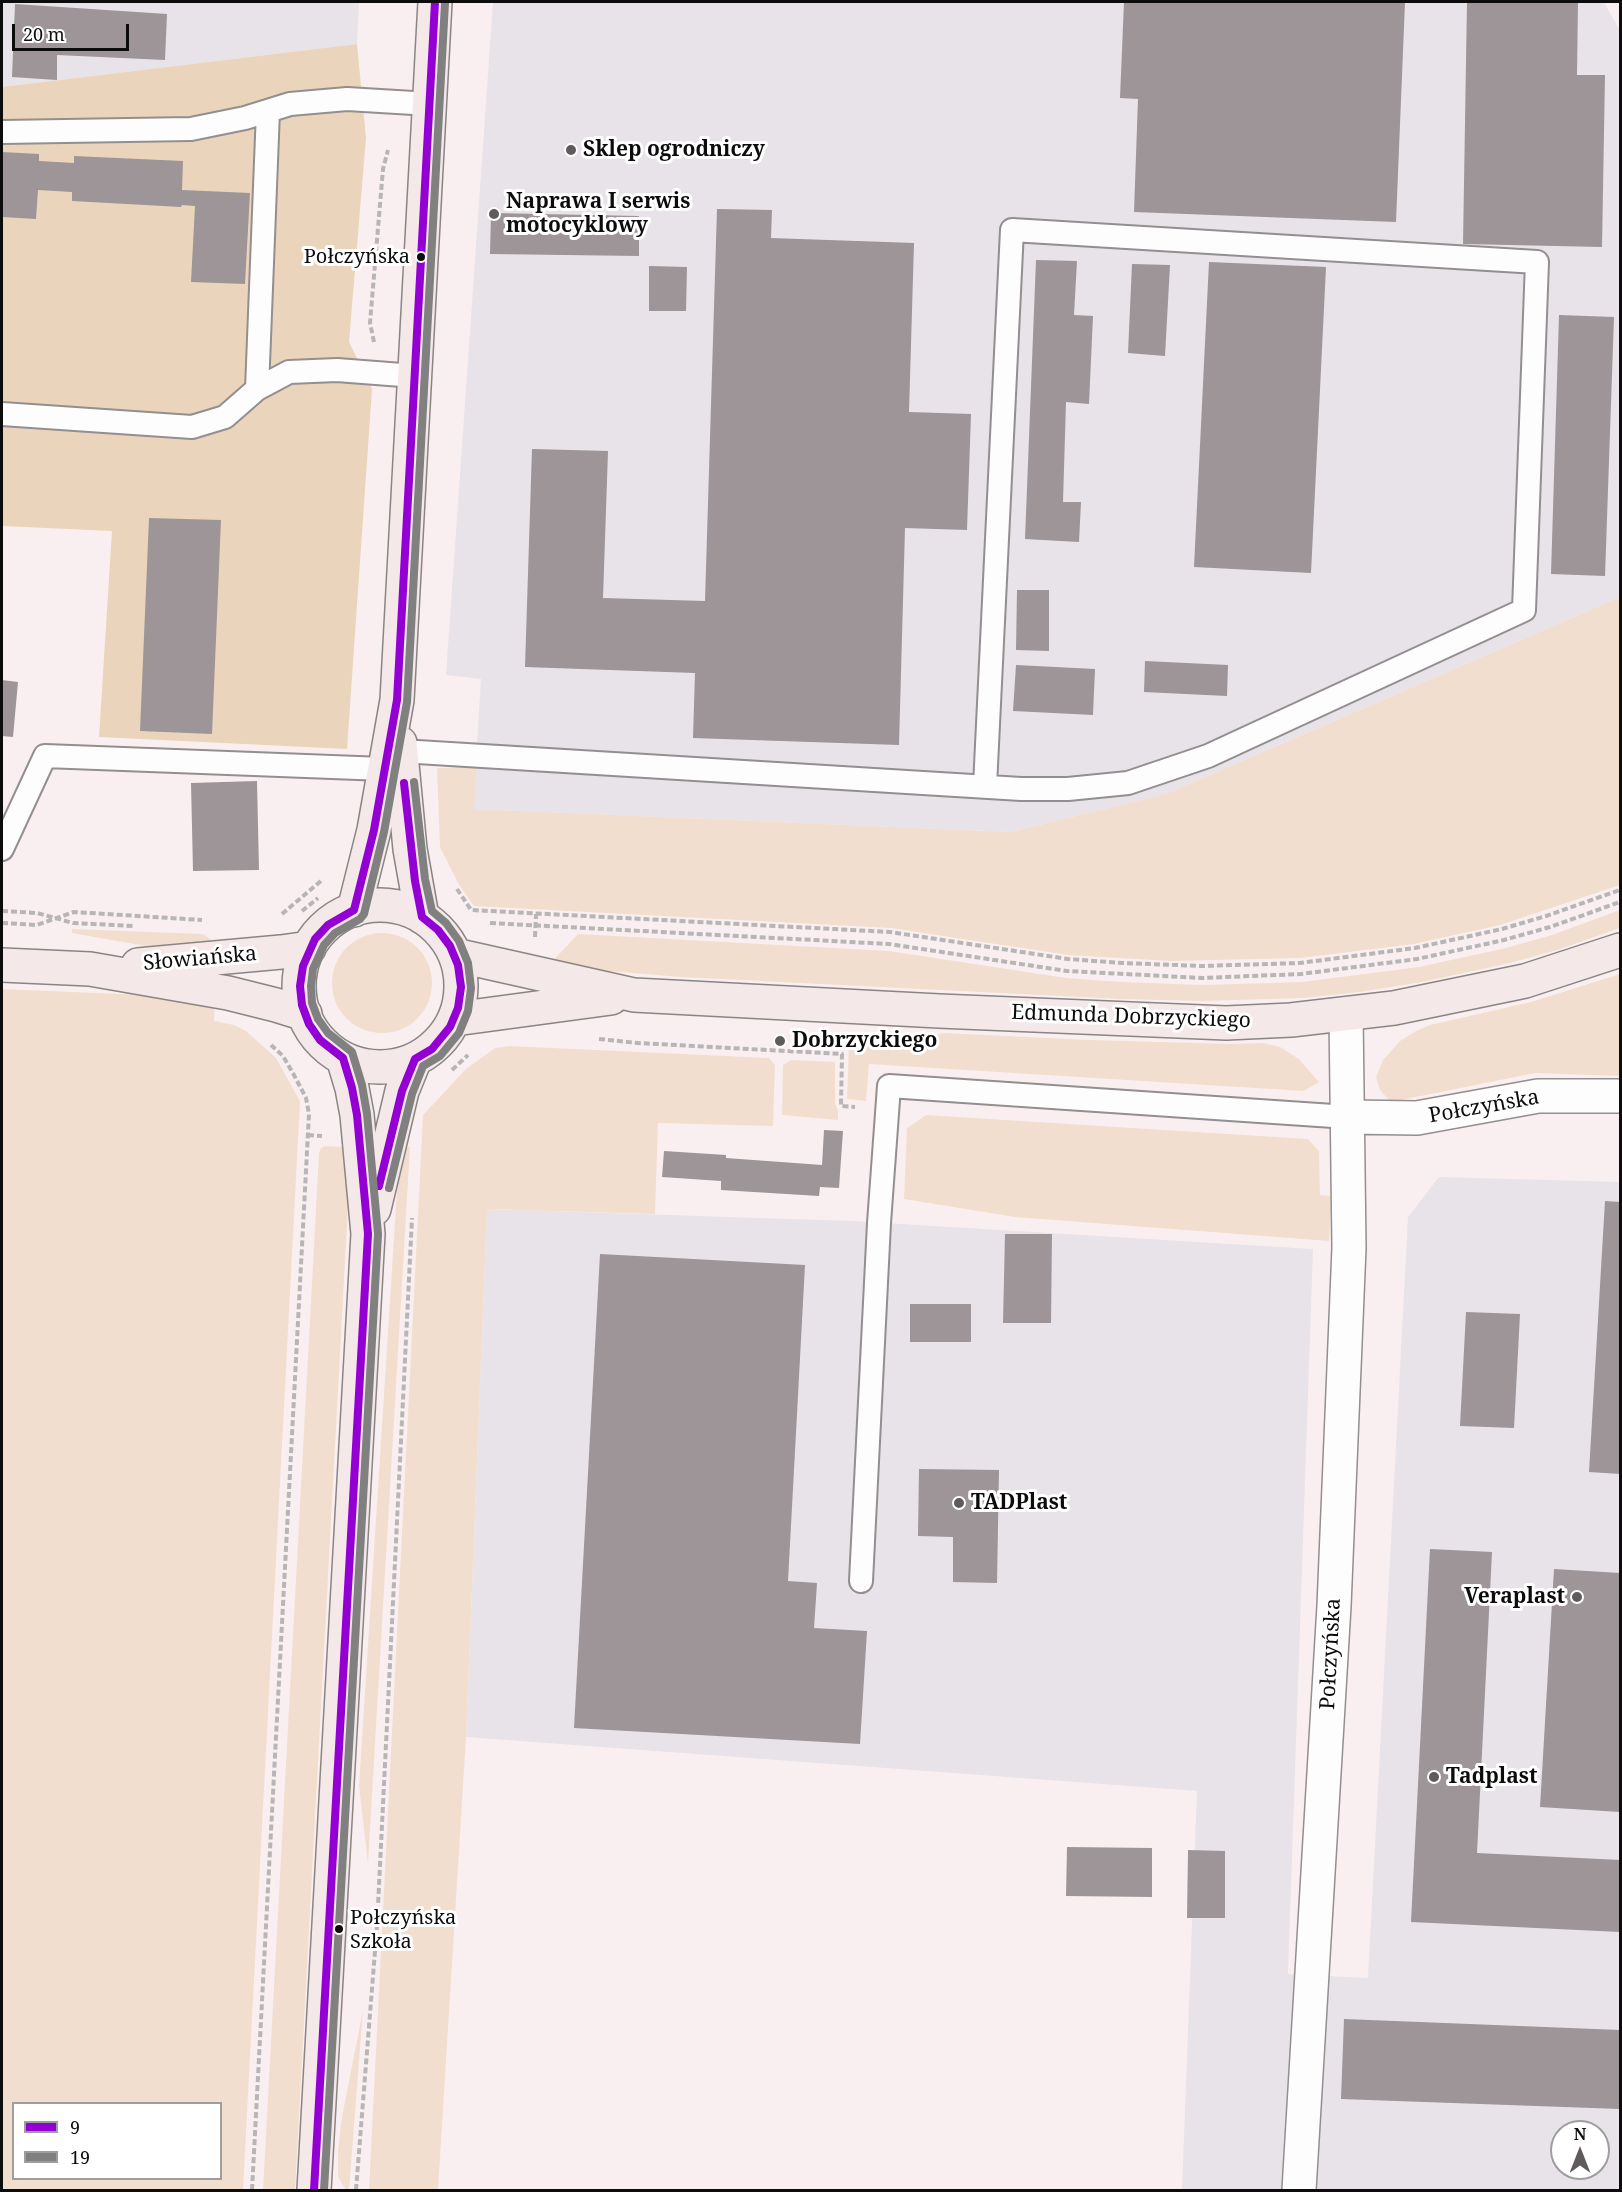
<!DOCTYPE html>
<meta charset="utf-8">
<style>
body{margin:0}
#map{position:relative;width:1622px;height:2192px;overflow:hidden;background:#faeff0;font-family:"Noto Serif",serif}
canvas{display:block}
.frame{position:absolute;inset:0;border:3px solid #0c0c0c;pointer-events:none}
.legend{position:absolute;left:12px;top:2102px;width:210px;height:78px;box-sizing:border-box;background:#fff;border:2px solid #9e9e9e;margin:0;padding:8px 10px;list-style:none;font-size:18px;color:#0c0c0c}
.legend li{display:flex;align-items:center;gap:12px;height:30px}
.legend b{width:30px;border:2px solid #9e9e9e}
.north{position:absolute;left:1550px;top:2120px;width:60px;height:60px;box-sizing:border-box;background:#fff;border:2px solid #9e9e9e;border-radius:50%;rotate:0deg;font-size:16px;font-weight:700;line-height:24px;text-align:center;color:#0c0c0c}
.north::after{content:'';display:block;margin:auto;width:21px;height:27px;background:#5f5b5c;clip-path:polygon(50% 0,100% 100%,50% 72%,0 100%)}
.scale{position:absolute;left:12px;top:24px;width:117px;height:27px;box-sizing:border-box;border:3px solid #0c0c0c;border-top:0;padding-left:8px;font-size:18px;line-height:21px;white-space:nowrap;color:#0c0c0c;-webkit-text-stroke:4px #fff;paint-order:stroke}
</style>
<div id="map">
<canvas width="1622" height="2192"></canvas>
<div class="frame"></div>
<ul class="legend">
<li><b style="height:8px;background:#9400d3"></b>9</li>
<li><b style="height:8px;background:#808080"></b>19</li>
</ul>
<div class="north">N</div>
<div class="scale">20 m</div>
</div>
<script>
const ctx = document.querySelector('canvas').getContext('2d');
ctx.lineJoin = 'round';
function fillPath(path, color) { ctx.fillStyle = color; ctx.fill(path, 'evenodd'); }
const toPath = rows => new Path2D(rows.map(r => 'M' + r).join(''));
function stroke(path, color, width, dash) { ctx.strokeStyle = color; ctx.lineWidth = width; ctx.lineCap = dash ? 'butt' : 'round'; ctx.setLineDash(dash || []); ctx.stroke(path); }
function drawText(font, color, halo, rows, align = 'center') {
  ctx.font = font + ' "Noto Serif",serif'; ctx.lineWidth = 6; ctx.setLineDash([]); ctx.textBaseline = 'middle'; ctx.strokeStyle = halo; ctx.fillStyle = color; for (const [text, x, y, turn = 0] of rows) {
    ctx.save(); ctx.translate(x, y); ctx.rotate((+turn || 0) * Math.PI / 180); ctx.textAlign = isNaN(turn) ? turn : align; if (halo) ctx.strokeText(text, 0, 0); ctx.fillText(text, 0, 0); ctx.restore();
  }
}
fillPath(toPath([
 [2,2,359,2,357,44,2,87],
 [493,2,1604,2,1620,31,1620,597,1166,794,1011,832,473,809,481,679,446,675],
 [1439,1177,1620,1182,1620,2190,1182,2190,1197,1791,466,1737,487,1209,852,1221,1313,1249,1288,1974,1368,1978,1408,1217],
 [1562,2132,1598,2132,1598,2168,1562,2168]
]), '#e7e3e8');
fillPath(toPath([
 [1620,597,1620,885,1500,925,1414,944,1300,958,1171,961,1068,955,891,928,474,906,458,883,440,847,437,768,476,767,474,809,1011,832,1166,794],
 [1620,910,1620,928,1557,950,1510,963,1422,982,1360,992,1303,998,1202,1001,1120,999,681,977,548,966,578,934,889,951,1066,978,1121,982,1202,985,1302,982,1419,967,1506,948,1552,935],
 [72,929,203,934,215,942,168,950,72,933],
 '332 983a50 50 0 1 1 100 0a50 50 0 1 1-100 0Z',
 [1620,974,1620,1076,1535,1073,1396,1101,1389,1100,1380,1090,1376,1077,1383,1060,1400,1041,1416,1031,1430,1025,1531,1002],
 [2,989,191,997,215,1001,214,1021,234,1025,246,1031,276,1058,300,1101,243,2190,2,2190],
 [14,2104,220,2104,220,2178,14,2178],
 [945,1033,1089,1040,1232,1044,1263,1043,1280,1047,1299,1059,1319,1082,1304,1091,869,1064,866,1101,847,1099,849,1045,868,1046],
 [509,1046,769,1058,775,1065,773,1126,658,1123,655,1214,487,1209,466,1737,438,2190,369,2190,423,1115,466,1069,495,1048],
 [791,1060,835,1062,835,1103,838,1111,838,1120,782,1115,783,1065],
 [926,1115,1308,1139,1319,1151,1320,1195,1331,1196,1329,1241,1015,1217,904,1199,907,1128],
 [325,1146,344,1147,348,1205,295,2190,263,2190,319,1153,321,1148],
 [410,1147,368,1863,359,1786,399,1159,400,1148],
 [363,2010,349,2190,346,2190,338,2177,338,2151,342,2117]
]), '#f2dece');
fillPath(toPath([
 [357,44,366,138,349,342,372,389,347,749,99,737,112,531,2,526,2,87]
]), '#ead5bc');
fillPath(toPath([
 [1124,2,1405,2,1396,222,1134,212,1138,99,1120,98],
 [1467,2,1578,2,1577,75,1605,75,1602,247,1463,244],
 [15,4,167,14,165,60,57,55,57,80,12,77],
 [2,152,39,154,39,161,74,163,74,156,183,161,182,190,250,193,245,284,191,282,195,206,182,205,181,207,72,201,72,192,38,190,36,219,2,217],
 [717,209,772,210,771,238,914,243,909,412,971,414,967,530,905,528,899,745,693,738,695,673,525,667,532,449,608,451,603,598,705,601],
 [491,213,639,216,639,256,490,254],
 [1036,260,1077,261,1074,315,1093,316,1089,404,1066,402,1063,502,1081,502,1079,542,1025,539],
 [1209,262,1326,267,1311,573,1194,567],
 [1132,264,1170,265,1165,356,1128,353],
 [649,266,687,267,686,311,649,311],
 [1559,315,1614,317,1605,576,1551,574],
 [149,518,221,520,212,734,140,731],
 [1017,590,1049,590,1049,651,1016,650],
 [1145,661,1228,665,1227,696,1144,692],
 [1016,665,1095,669,1093,715,1013,711],
 [2,680,18,682,13,737,2,736],
 [257,781,259,870,193,871,191,783],
 [824,1130,843,1131,839,1188,820,1187,819,1196,721,1190,721,1181,662,1177,664,1151,726,1155,726,1158,822,1165],
 [1605,1201,1620,1202,1620,1474,1589,1472],
 [1005,1234,1052,1234,1051,1323,1003,1323],
 [600,1254,805,1265,788,1581,817,1583,814,1628,867,1631,860,1744,574,1728],
 [910,1304,971,1304,971,1342,910,1342],
 [1466,1312,1520,1314,1514,1428,1460,1426],
 [919,1469,999,1470,997,1583,953,1582,953,1537,918,1536],
 [1430,1549,1492,1552,1477,1853,1620,1860,1620,1932,1411,1922],
 [1554,1569,1620,1573,1620,1812,1540,1807],
 [1067,1847,1152,1848,1152,1897,1066,1896],
 [1188,1850,1225,1851,1225,1918,1187,1918],
 [1344,2019,1620,2030,1620,2109,1341,2099]
]), '#9d9597');
const lane = toPath([
 [2,132,191,129,245,118,290,104,347,99,430,104],
 [257,389,268,111],
 [2,414,192,427,225,417,257,389,289,372,337,370,415,376],
 [401,751,1021,789,1068,789,1128,783,1208,756,1524,610,1537,262,1012,230,985,786],
 [2,849,45,756,384,769],
 [861,1581,879,1223,889,1086,1348,1117]
]);
const street = toPath([
 [1348,1117,1417,1118,1538,1096,1620,1096],
 [1299,2190,1334,1606,1349,1248,1346,1014]
]);
const secondary = toPath([
 [400,743,410,849,422,917],
 '299 986a81 81 0 1 1 162 0a81 81 0 1 1-162 0Z',
 [354,910,374,830,397,700,435,2],
 [455,955,634,995,939,1011,1226,1023,1291,1020,1394,1008,1525,981,1620,950],
 [2,965,90,969,228,993,276,1005,305,1014],
 [138,965,281,952,309,948],
 [455,1019,611,998],
 [374,1209,402,1091,415,1059],
 [314,2190,368,1234,357,1115,352,1088,343,1058]
]);
stroke(lane, '#938e8f', 26);
stroke(street, '#938e8f', 36);
stroke(secondary, '#8a8585', 36);
stroke(toPath([
 [374,342,370,323,383,169,388,150],
 [457,889,471,910,890,932,1068,959,1122,963,1202,966,1300,963,1415,948,1502,929,1546,916,1620,890],
 [2,911,37,913,73,923,134,926],
 [302,911,318,898],
 [282,914,322,880],
 [2,923,37,925,74,912,202,920],
 [490,923,889,944,1067,971,1202,978,1301,974,1417,959,1504,940,1550,927,1620,902],
 [535,937,536,914],
 [599,1039,638,1043,842,1054,841,1106,855,1107],
 [452,1070,468,1055],
 [308,1135,322,1136],
 [252,2190,309,1114,306,1098,294,1075,283,1056,270,1044],
 [356,2190,377,1926,412,1218]
]), '#b7b5b5', 4, [6, 3]);
stroke(lane, '#fefdfd', 22);
stroke(street, '#fefdfd', 33);
stroke(secondary, '#f4e8e8', 33);
stroke(toPath([
 [379,1186,402,1091,415,1059,432,1049,450,1027,458,1008,461,987,458,965,450,946,438,930,422,917,415,881,404,783],
 [314,2190,368,1234,357,1115,352,1088,343,1058,320,1040,309,1024,302,1005,300,986,303,966,315,939,328,925,354,910,374,830,397,700,435,2]
]), '#9400d3', 8);
stroke(toPath([
 [389,1188,412,1094,423,1066,440,1056,459,1033,468,1011,471,988,468,963,459,941,446,923,432,911,425,879,414,782],
 [324,2190,378,1234,367,1114,362,1085,352,1052,328,1033,318,1019,312,1003,311,986,313,969,324,945,335,933,360,919,364,914,384,832,407,702,445,3]
]), '#808080', 8);
for (const [x, y, r, color] of [
 [571,150,6,"#5f5b5c"],
 [494,214,6,"#5f5b5c"],
 [421,257,5,"#0c0c0c"],
 [780,1041,6,"#5f5b5c"],
 [959,1503,6,"#5f5b5c"],
 [1577,1597,6,"#5f5b5c"],
 [1434,1777,6,"#5f5b5c"],
 [339,1929,5,"#0c0c0c"]
]) { const dot = new Path2D(); dot.arc(x, y, r, 0, 2 * Math.PI); ctx.fillStyle = color; ctx.fill(dot); stroke(dot, '#fff', 2); }
drawText('20px', '#0c0c0c', '#fff', [
 ["Połczyńska",410,257],
 ["Połczyńska",350,1918,"left"],
 ["Szkoła",350,1942,"left"]
], 'right');
drawText('bold 21px', '#0c0c0c', '#fff', [
 ["Sklep ogrodniczy",583,150],
 ["Naprawa I serwis",506,202],
 ["motocyklowy",506,226],
 ["Dobrzyckiego",792,1041],
 ["TADPlast",971,1503],
 ["Veraplast",1565,1597,"right"],
 ["Tadplast",1446,1777]
], 'left');
drawText('21px', '#0c0c0c', '#fff', [
 ["Słowiańska",200,959,-5],
 ["Edmunda Dobrzyckiego",1131,1017,2],
 ["Połczyńska",1484,1107,-10],
 ["Połczyńska",1331,1654,-87]
]);
</script>
